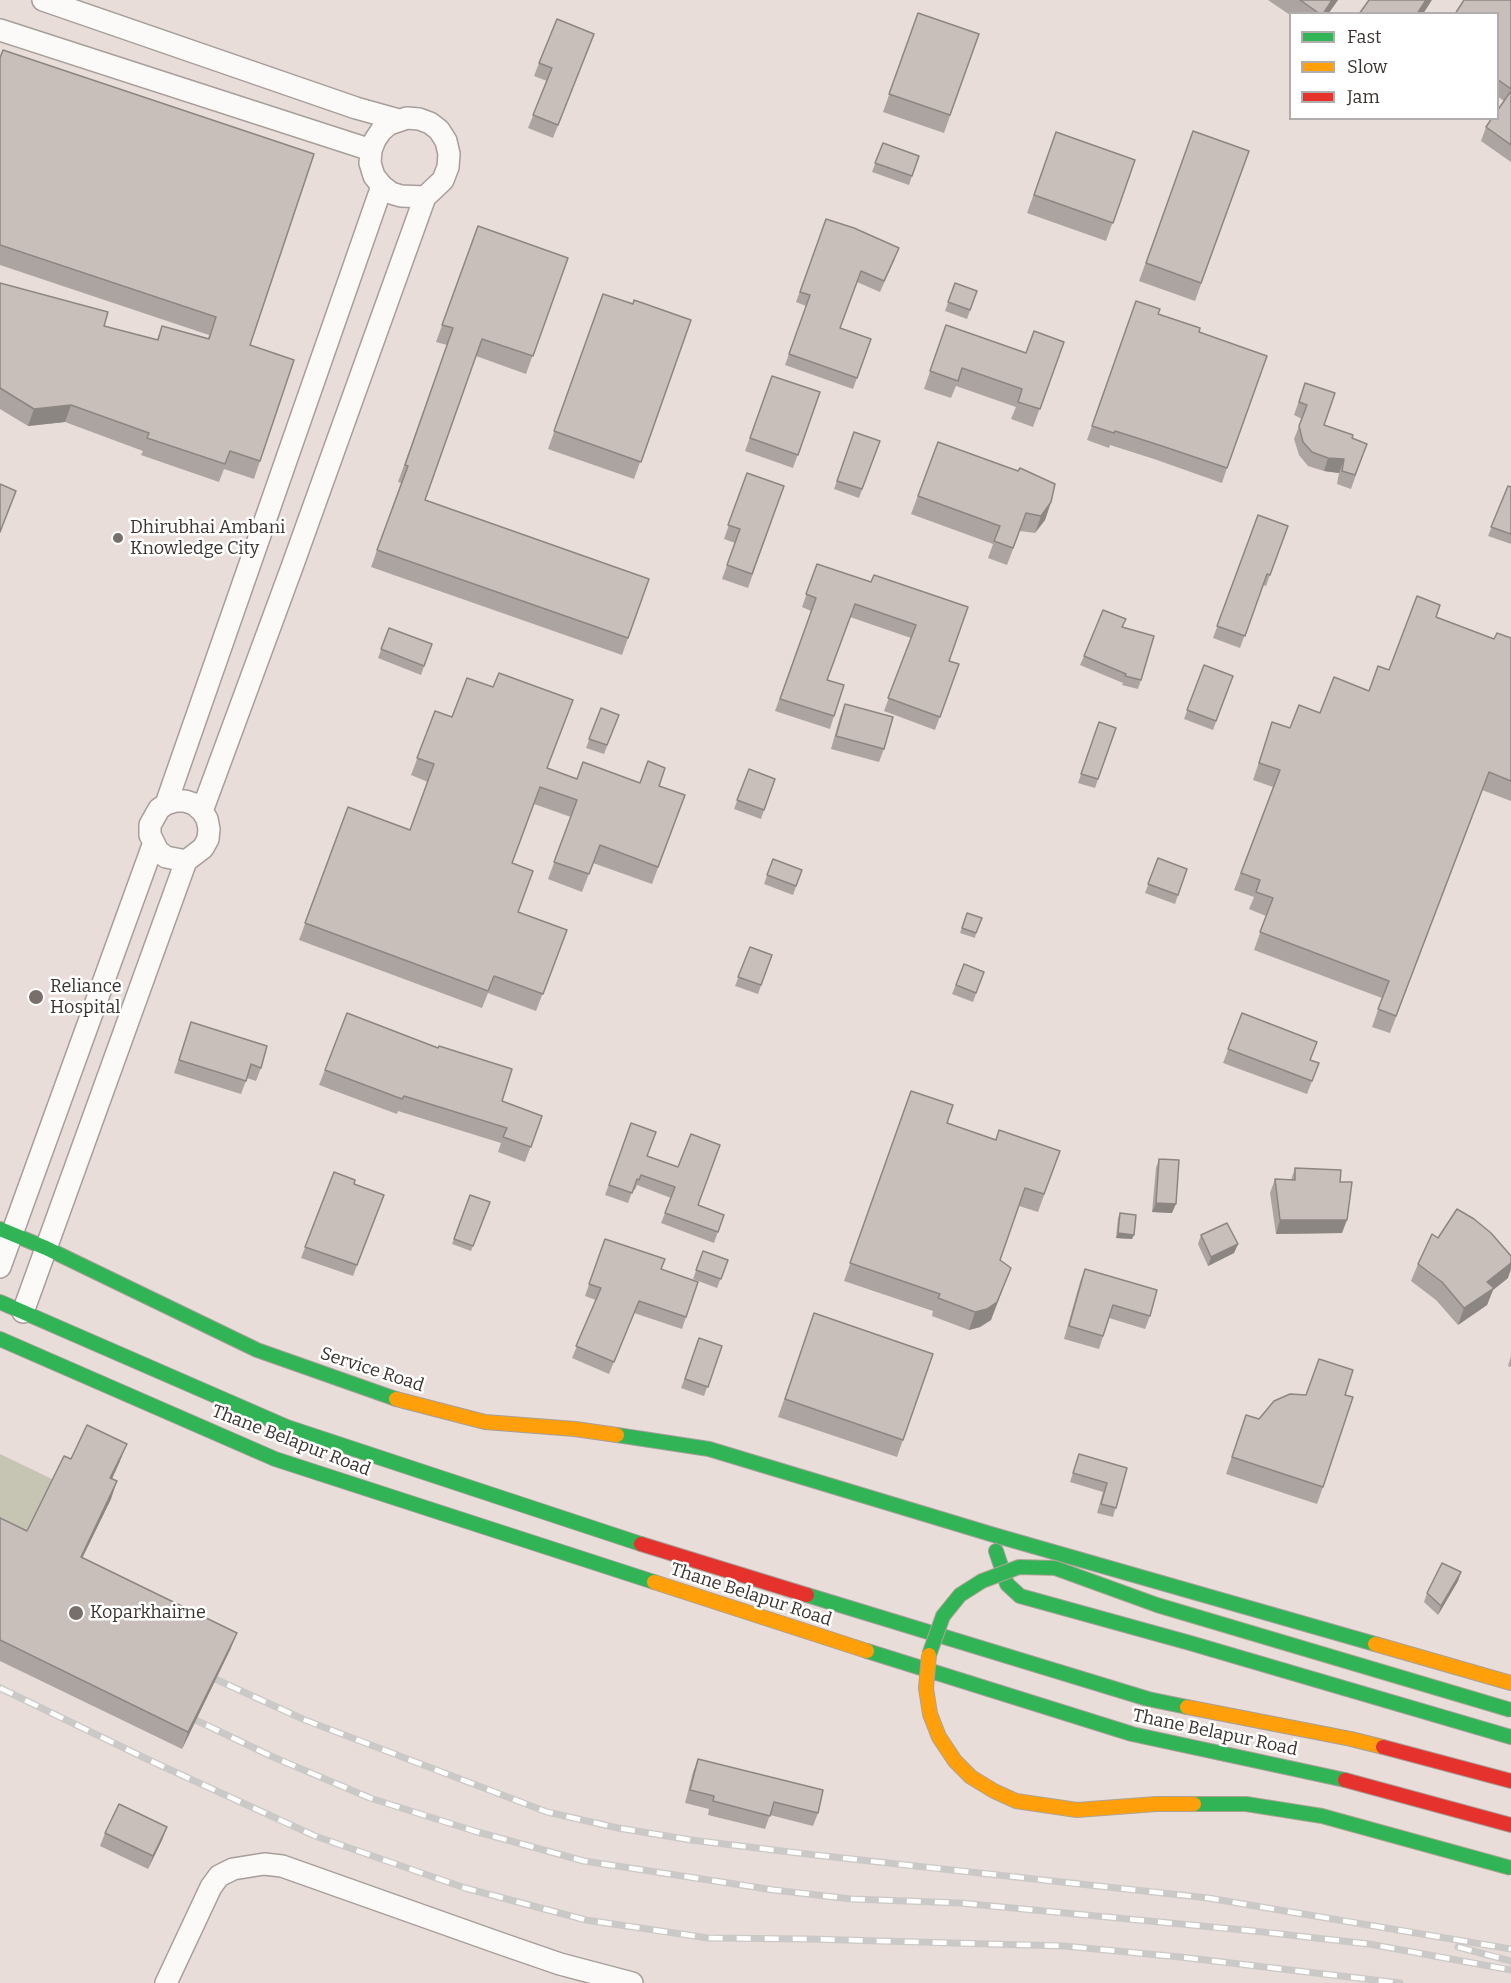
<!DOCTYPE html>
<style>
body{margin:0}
#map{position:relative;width:1511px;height:1983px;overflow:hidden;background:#e8ddd8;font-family:Bitter,serif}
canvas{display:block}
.legend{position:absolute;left:1289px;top:12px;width:210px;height:108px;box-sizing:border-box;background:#fff;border:2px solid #b1adac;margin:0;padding:8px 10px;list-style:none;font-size:18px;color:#3b332f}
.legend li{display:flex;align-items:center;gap:12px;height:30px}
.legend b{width:30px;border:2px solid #b1adac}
</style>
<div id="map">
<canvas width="1511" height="1983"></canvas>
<ul class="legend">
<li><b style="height:8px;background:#30b455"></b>Fast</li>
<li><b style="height:8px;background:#ff9f0a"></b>Slow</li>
<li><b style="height:8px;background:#e5322d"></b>Jam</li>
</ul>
</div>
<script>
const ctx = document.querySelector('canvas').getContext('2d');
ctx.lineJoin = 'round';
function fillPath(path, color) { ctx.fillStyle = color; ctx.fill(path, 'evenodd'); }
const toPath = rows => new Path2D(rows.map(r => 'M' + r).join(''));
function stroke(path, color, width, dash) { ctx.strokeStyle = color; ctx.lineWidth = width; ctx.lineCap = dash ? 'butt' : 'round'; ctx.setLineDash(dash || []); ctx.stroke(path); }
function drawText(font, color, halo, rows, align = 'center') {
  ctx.font = font + ' Bitter,serif'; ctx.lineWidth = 5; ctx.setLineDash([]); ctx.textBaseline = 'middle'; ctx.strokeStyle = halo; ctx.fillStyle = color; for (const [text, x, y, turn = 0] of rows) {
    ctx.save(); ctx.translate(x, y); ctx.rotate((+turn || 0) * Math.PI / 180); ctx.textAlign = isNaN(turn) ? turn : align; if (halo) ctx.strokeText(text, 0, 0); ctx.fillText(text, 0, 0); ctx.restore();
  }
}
fillPath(toPath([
 [0,1454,54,1480,21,1549,0,1539]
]), '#c6c4b3');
const street = toPath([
 [43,0,356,108,399,120],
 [0,30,371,150],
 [407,118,419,119,430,123,439,130,446,141,449,154,448,167,443,180,425,197,401,196,391,193,382,186,374,176,370,163,371,150,375,140,381,131,389,124,407,118],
 [176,801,185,801,194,804,202,811,207,819,209,829,208,839,203,848,186,861,166,857,158,851,150,835,150,825,159,809,166,804,176,801],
 [166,804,382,186],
 [202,811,292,567,425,197],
 [0,1267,153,845],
 [23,1312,186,861],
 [166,1983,211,1887,219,1876,233,1869,264,1864,282,1866,502,1944,560,1964,632,1983]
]);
const fast = toPath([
 [0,1229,46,1248,257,1350,396,1399],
 [0,1302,287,1427,641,1544],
 [0,1339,275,1459,654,1582],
 [617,1435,709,1449,994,1535,1375,1644],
 [996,1551,1007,1584,1020,1596,1190,1643,1511,1737],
 [807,1595,1148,1699,1187,1707],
 [867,1651,1132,1734,1345,1780]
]);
const slow = toPath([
 [396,1399,485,1422,575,1429,617,1435],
 [654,1582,867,1651],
 [1375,1644,1511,1683],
 [1187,1707,1351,1739,1383,1747]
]);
const jam = toPath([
 [641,1544,807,1595],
 [1383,1747,1511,1781],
 [1345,1780,1511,1825]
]);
stroke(street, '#a79e9a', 24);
stroke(fast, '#a79e9a', 16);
stroke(slow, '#a79e9a', 16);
stroke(jam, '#a79e9a', 16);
stroke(street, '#fcfaf9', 21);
stroke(fast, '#30b455', 14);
stroke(slow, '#ff9f0a', 14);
stroke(jam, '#e5322d', 14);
const rail = toPath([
 [202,1673,305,1720,547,1812,618,1828,691,1840,815,1855,1208,1898,1511,1949],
 [0,1688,151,1761,315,1836,465,1888,586,1920,708,1938,808,1939,1064,1946,1180,1957,1400,1983],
 [181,1713,273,1757,370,1798,474,1831,584,1861,774,1890,851,1899,960,1903,1254,1931,1369,1944,1511,1970],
 [1458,1947,1511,1961]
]);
stroke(rail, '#cbc9c7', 7);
stroke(rail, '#fff', 4.5, [14]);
const fastBridge = toPath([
 [929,1655,943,1616,960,1595,982,1581,1019,1567,1055,1568,1157,1605,1511,1710],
 [1194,1804,1246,1804,1322,1816,1511,1868]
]);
const slowBridge = toPath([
 [929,1655,926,1688,930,1714,939,1737,955,1761,971,1777,994,1791,1016,1801,1077,1810,1156,1804,1194,1804]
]);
stroke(fastBridge, '#aea393', 16, []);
stroke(slowBridge, '#aea393', 16, []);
stroke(fastBridge, '#30b455', 14);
stroke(slowBridge, '#ff9f0a', 14);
fillPath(toPath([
 [1268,0,1338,0,1328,14,1290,14,1290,15],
 [1511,0,1511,162,1481,141,1486,127,1504,101,1497,96,1497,14],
 [918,13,979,34,944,133,883,112],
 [594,34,553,138,528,128,547,81,534,76,539,63],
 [0,58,250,345,260,461,254,479,224,469,219,482,141,455,143,451,65,422,28,426,0,409,0,283,104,326,157,340,162,326,208,338,209,335,0,265],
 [1193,131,1249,151,1195,301,1139,281],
 [1056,132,1135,160,1106,241,1027,213],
 [883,143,912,176,909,185,872,172],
 [826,219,895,259,880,292,857,282,840,328,871,339,853,389,785,365,806,306,796,302],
 [478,226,568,258,526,374,476,356,425,500,649,579,622,655,371,567,401,483,398,482,447,345,436,342],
 [955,283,977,291,967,319,945,311],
 [603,294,633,304,691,320,634,479,548,449],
 [1136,301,1158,314,1199,332,1227,468,1222,483,1154,459,1110,445,1109,448,1087,440],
 [946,325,1026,353,1064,342,1033,427,1011,419,1016,407,956,386,951,398,924,389],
 [772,376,820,392,793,468,745,451],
 [1305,383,1324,425,1352,438,1367,444,1351,489,1337,484,1339,473,1324,471,1308,466,1299,455,1294,439,1302,419,1294,415],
 [854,432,880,441,859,498,834,489],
 [938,442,1018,471,1051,502,1045,520,1035,533,1020,531,1007,565,988,558,993,544,911,514],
 [747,473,784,486,748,588,722,579,735,543,724,539],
 [1508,486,1511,487,1511,544,1488,536],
 [1258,515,1288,526,1266,586,1263,585,1240,648,1213,638],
 [817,564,871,582,874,575,949,661,959,664,935,730,884,711,911,638,850,617,827,680,834,716,830,729,775,711,811,611,802,607],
 [1436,617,1494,639,1511,638,1511,801,1482,790,1390,1033,1372,1027,1382,998,1254,950,1266,916,1249,909,1254,897,1234,890,1273,787,1253,780,1272,722,1290,728,1369,691,1389,670],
 [1123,627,1141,680,1138,689,1122,685,1123,683,1080,665,1084,656],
 [389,628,432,644,421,675,378,658],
 [1204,665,1233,676,1213,730,1184,719],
 [845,704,884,749,879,762,831,749,840,717],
 [601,708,619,715,604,754,586,748],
 [435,711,548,768,577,779,640,783,659,786,685,795,652,884,593,863,582,892,548,879,571,817,534,804,512,863,518,912,567,930,536,1011,488,993,482,1008,299,940,348,807,410,830,428,782,411,775],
 [1099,722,1116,728,1095,788,1078,783],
 [749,769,775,779,761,819,734,809],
 [1158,858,1187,869,1175,904,1145,893],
 [773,859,802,870,793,895,764,884],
 [967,913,976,933,975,938,960,933],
 [750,947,772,955,758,994,735,986],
 [964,964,984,972,973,1002,952,994],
 [347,1013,502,1101,542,1116,525,1162,498,1152,501,1143,398,1111,397,1114,319,1085],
 [1242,1013,1310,1060,1319,1063,1307,1094,1223,1063],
 [191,1022,261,1068,256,1081,247,1078,241,1094,174,1073],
 [911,1091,947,1123,996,1140,1060,1151,1038,1212,1019,1206,1000,1260,991,1320,980,1327,969,1330,932,1316,933,1311,844,1281],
 [631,1123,647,1156,698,1205,724,1215,714,1243,661,1223,671,1198,637,1185,635,1190,633,1189,628,1203,605,1195],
 [1159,1159,1172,1213,1152,1212,1156,1168],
 [1295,1168,1340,1182,1342,1233,1276,1234,1270,1193,1275,1179,1291,1180],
 [334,1172,354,1184,384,1195,353,1276,301,1258],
 [470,1195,490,1202,471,1251,452,1244],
 [1120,1213,1132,1239,1116,1238,1118,1218],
 [1201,1235,1238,1244,1234,1253,1208,1266,1198,1244],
 [605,1239,661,1269,698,1282,682,1329,634,1313,609,1374,572,1358,596,1300,585,1296],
 [703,1251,728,1260,717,1288,693,1279],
 [1418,1264,1508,1278,1493,1290,1487,1305,1458,1325,1436,1300,1411,1281],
 [1085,1269,1150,1316,1145,1329,1109,1318,1099,1349,1064,1339,1080,1282],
 [814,1313,933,1354,897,1457,778,1417],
 [699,1338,722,1346,704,1396,681,1388],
 [1511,1356,1511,1367,1508,1366],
 [1306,1395,1345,1395,1323,1487,1317,1504,1226,1474,1246,1415,1259,1419],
 [1079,1454,1127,1468,1113,1517,1097,1513,1103,1492,1070,1482],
 [71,1459,120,1461,112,1479,111,1499,82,1558,237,1633,230,1650,182,1749,0,1661,0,1518,27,1531],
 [1461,1572,1458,1581,1438,1615,1424,1602,1427,1593],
 [698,1759,818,1813,813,1826,770,1815,765,1829,708,1815,709,1809,685,1803,693,1772],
 [167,1827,162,1840,148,1869,100,1846,105,1833]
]), '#aca4a1');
fillPath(toPath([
 [1332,0,1338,0,1328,14,1323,14],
 [1426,0,1432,0,1423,14,1417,14],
 [71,405,65,422,28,426,34,409],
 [1328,458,1344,459,1339,473,1324,471],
 [1051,502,1045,520,1035,533,1041,516],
 [1156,1203,1176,1204,1172,1213,1152,1212],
 [1280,1220,1347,1220,1342,1233,1276,1234],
 [1118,1233,1134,1235,1132,1239,1116,1238],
 [1238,1244,1234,1253,1208,1266,1211,1257],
 [1511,1263,1511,1269,1508,1278,1493,1290,1487,1305,1458,1325,1464,1308,1487,1282],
 [1011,1268,991,1320,980,1327,969,1330,975,1312],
 [127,1444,120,1461,104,1496,110,1478],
 [117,1481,111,1499,74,1575,81,1557],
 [1461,1572,1458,1581,1438,1615,1441,1606],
 [237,1633,230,1650,182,1749,188,1732],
 [167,1827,162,1840,148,1869,153,1856]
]), '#8c8683');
const building = toPath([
 [1300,0,1332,0,1323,14,1320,14,1300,0],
 [1369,0,1426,0,1417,14,1359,14,1369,0],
 [1464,0,1511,0,1511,89,1497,79,1497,14,1455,14,1464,0],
 [918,13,979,34,950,115,889,94,918,13],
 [557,19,594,34,558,125,533,115,552,68,539,63,557,19],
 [3,50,314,154,250,345,294,360,260,461,230,451,225,464,147,438,149,433,71,405,34,409,0,388,0,283,108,312,104,326,158,340,162,326,209,339,216,317,0,245,0,58,3,50],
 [1511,91,1511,145,1486,127,1492,118,1497,118,1497,111,1511,91],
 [1193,131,1249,151,1201,283,1146,263,1193,131],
 [1056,132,1135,160,1113,223,1034,195,1056,132],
 [883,143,919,156,912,176,875,163,883,143],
 [826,219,854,228,899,248,884,281,861,271,840,328,871,339,857,378,789,354,810,295,800,292,826,219],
 [478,226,568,258,533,356,482,339,425,500,649,579,628,638,377,550,408,466,405,465,453,328,442,325,478,226],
 [955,283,977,291,970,310,948,302,955,283],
 [603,294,633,304,634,300,691,320,641,462,554,431,603,294],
 [1136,301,1160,309,1158,314,1200,328,1199,332,1267,356,1227,468,1159,445,1115,431,1114,433,1092,426,1136,301],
 [946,325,1026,353,1034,331,1064,342,1040,409,1018,402,1022,389,962,368,958,381,930,371,946,325],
 [772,376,820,392,798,455,750,438,772,376],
 [1305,383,1335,393,1324,425,1353,435,1352,438,1367,444,1355,475,1342,471,1344,459,1328,458,1312,452,1303,442,1299,426,1307,405,1299,402,1305,383],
 [854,432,880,441,862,489,837,481,854,432],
 [938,442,1018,471,1020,468,1055,484,1051,502,1041,516,1026,513,1013,548,994,541,1000,526,918,496,938,442],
 [747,473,784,486,752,574,727,565,740,529,728,525,747,473],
 [0,484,16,491,0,532,0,484],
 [1508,486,1511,487,1511,534,1491,527,1508,486],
 [1258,515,1288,526,1270,575,1267,574,1245,636,1217,626,1258,515],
 [817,564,871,582,874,575,968,607,949,661,959,664,940,717,888,698,916,625,855,604,827,680,844,685,834,716,780,699,816,598,806,594,817,564],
 [1417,596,1440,605,1436,617,1494,639,1497,633,1511,638,1511,781,1489,772,1396,1016,1378,1009,1389,981,1260,932,1273,898,1256,892,1260,880,1241,873,1280,770,1259,763,1272,722,1290,728,1299,705,1320,713,1334,677,1369,691,1378,666,1389,670,1417,596],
 [1103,610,1126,619,1122,627,1154,636,1141,680,1125,676,1126,674,1084,656,1103,610],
 [389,628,432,644,424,666,381,649,389,628],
 [1204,665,1233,676,1216,721,1187,710,1204,665],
 [499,673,573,700,547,768,577,779,583,762,640,783,648,761,665,768,659,786,685,795,658,867,600,845,589,874,554,862,577,800,540,787,512,863,533,871,518,912,567,930,543,994,494,976,488,991,305,923,348,807,410,830,434,764,417,758,435,711,452,717,467,678,493,687,499,673],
 [845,704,893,717,884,749,836,736,845,704],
 [601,708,619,715,607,745,589,739,601,708],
 [1099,722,1116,728,1098,779,1081,774,1099,722],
 [749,769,775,779,764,810,737,800,749,769],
 [1158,858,1187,869,1178,895,1148,884,1158,858],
 [773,859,802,870,796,886,767,875,773,859],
 [967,913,982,918,976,933,962,928,967,913],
 [750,947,772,955,761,985,738,977,750,947],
 [964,964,984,972,976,993,956,985,964,964],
 [347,1013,438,1048,439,1046,512,1069,502,1101,542,1116,531,1147,503,1137,507,1128,404,1096,402,1099,325,1070,347,1013],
 [1242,1013,1317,1042,1310,1060,1319,1063,1312,1081,1228,1049,1242,1013],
 [191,1022,267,1046,261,1068,251,1064,246,1081,179,1060,191,1022],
 [911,1091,953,1105,947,1123,996,1140,999,1130,1060,1151,1044,1194,1025,1188,1000,1260,1011,1268,997,1302,987,1309,975,1312,938,1298,940,1294,850,1263,911,1091],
 [631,1123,656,1132,647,1156,678,1167,691,1134,720,1145,698,1205,724,1215,718,1232,665,1213,675,1187,641,1175,639,1180,637,1179,632,1193,609,1185,631,1123],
 [1159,1159,1179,1160,1176,1204,1156,1203,1159,1159],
 [1295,1168,1341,1170,1340,1182,1352,1182,1347,1220,1280,1220,1275,1179,1295,1180,1295,1168],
 [334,1172,355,1180,354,1184,384,1195,357,1265,305,1247,334,1172],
 [470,1195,490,1202,473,1246,454,1239,470,1195],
 [1457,1209,1474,1219,1491,1233,1511,1256,1511,1263,1487,1282,1494,1288,1464,1308,1442,1282,1418,1264,1432,1234,1438,1238,1457,1209],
 [1120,1213,1136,1215,1134,1235,1118,1233,1120,1213],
 [1227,1223,1238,1244,1211,1257,1201,1235,1227,1223],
 [605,1239,665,1259,661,1269,698,1282,686,1317,639,1301,614,1362,576,1346,601,1288,589,1284,605,1239],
 [703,1251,728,1260,721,1279,696,1270,703,1251],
 [1085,1269,1157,1290,1150,1316,1113,1305,1103,1336,1069,1326,1085,1269],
 [814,1313,933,1354,903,1440,785,1399,814,1313],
 [699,1338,722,1346,708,1387,685,1379,699,1338],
 [1319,1359,1353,1370,1345,1395,1353,1397,1323,1487,1232,1457,1246,1415,1259,1419,1274,1401,1290,1394,1306,1395,1319,1359],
 [87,1425,127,1444,110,1478,117,1481,81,1557,237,1633,188,1732,0,1640,0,1518,27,1531,64,1456,71,1459,87,1425],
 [1079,1454,1127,1468,1116,1508,1101,1504,1107,1483,1073,1473,1079,1454],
 [1442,1563,1461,1572,1441,1606,1427,1593,1442,1563],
 [698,1759,823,1790,818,1813,774,1802,770,1816,713,1801,714,1796,690,1790,698,1759],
 [119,1804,167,1827,153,1856,105,1833,119,1804]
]);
fillPath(building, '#c8bfbb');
stroke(building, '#8c8683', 1.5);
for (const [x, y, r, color] of [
 [118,538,6,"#786e6a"],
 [36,997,8,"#786e6a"],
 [76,1613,8,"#786e6a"]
]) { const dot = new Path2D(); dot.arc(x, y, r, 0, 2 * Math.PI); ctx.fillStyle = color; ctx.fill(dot); stroke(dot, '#fff', 2); }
drawText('18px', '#3b332f', '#fff', [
 ["Dhirubhai Ambani",130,528],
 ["Knowledge City",130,549],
 ["Reliance",50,987],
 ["Hospital",50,1008],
 ["Koparkhairne",90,1613]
], 'left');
drawText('18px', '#3b332f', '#fff', [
 ["Service Road",372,1370,18],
 ["Thane Belapur Road",291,1441,21],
 ["Thane Belapur Road",751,1595,18],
 ["Thane Belapur Road",1215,1733,12]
]);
</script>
